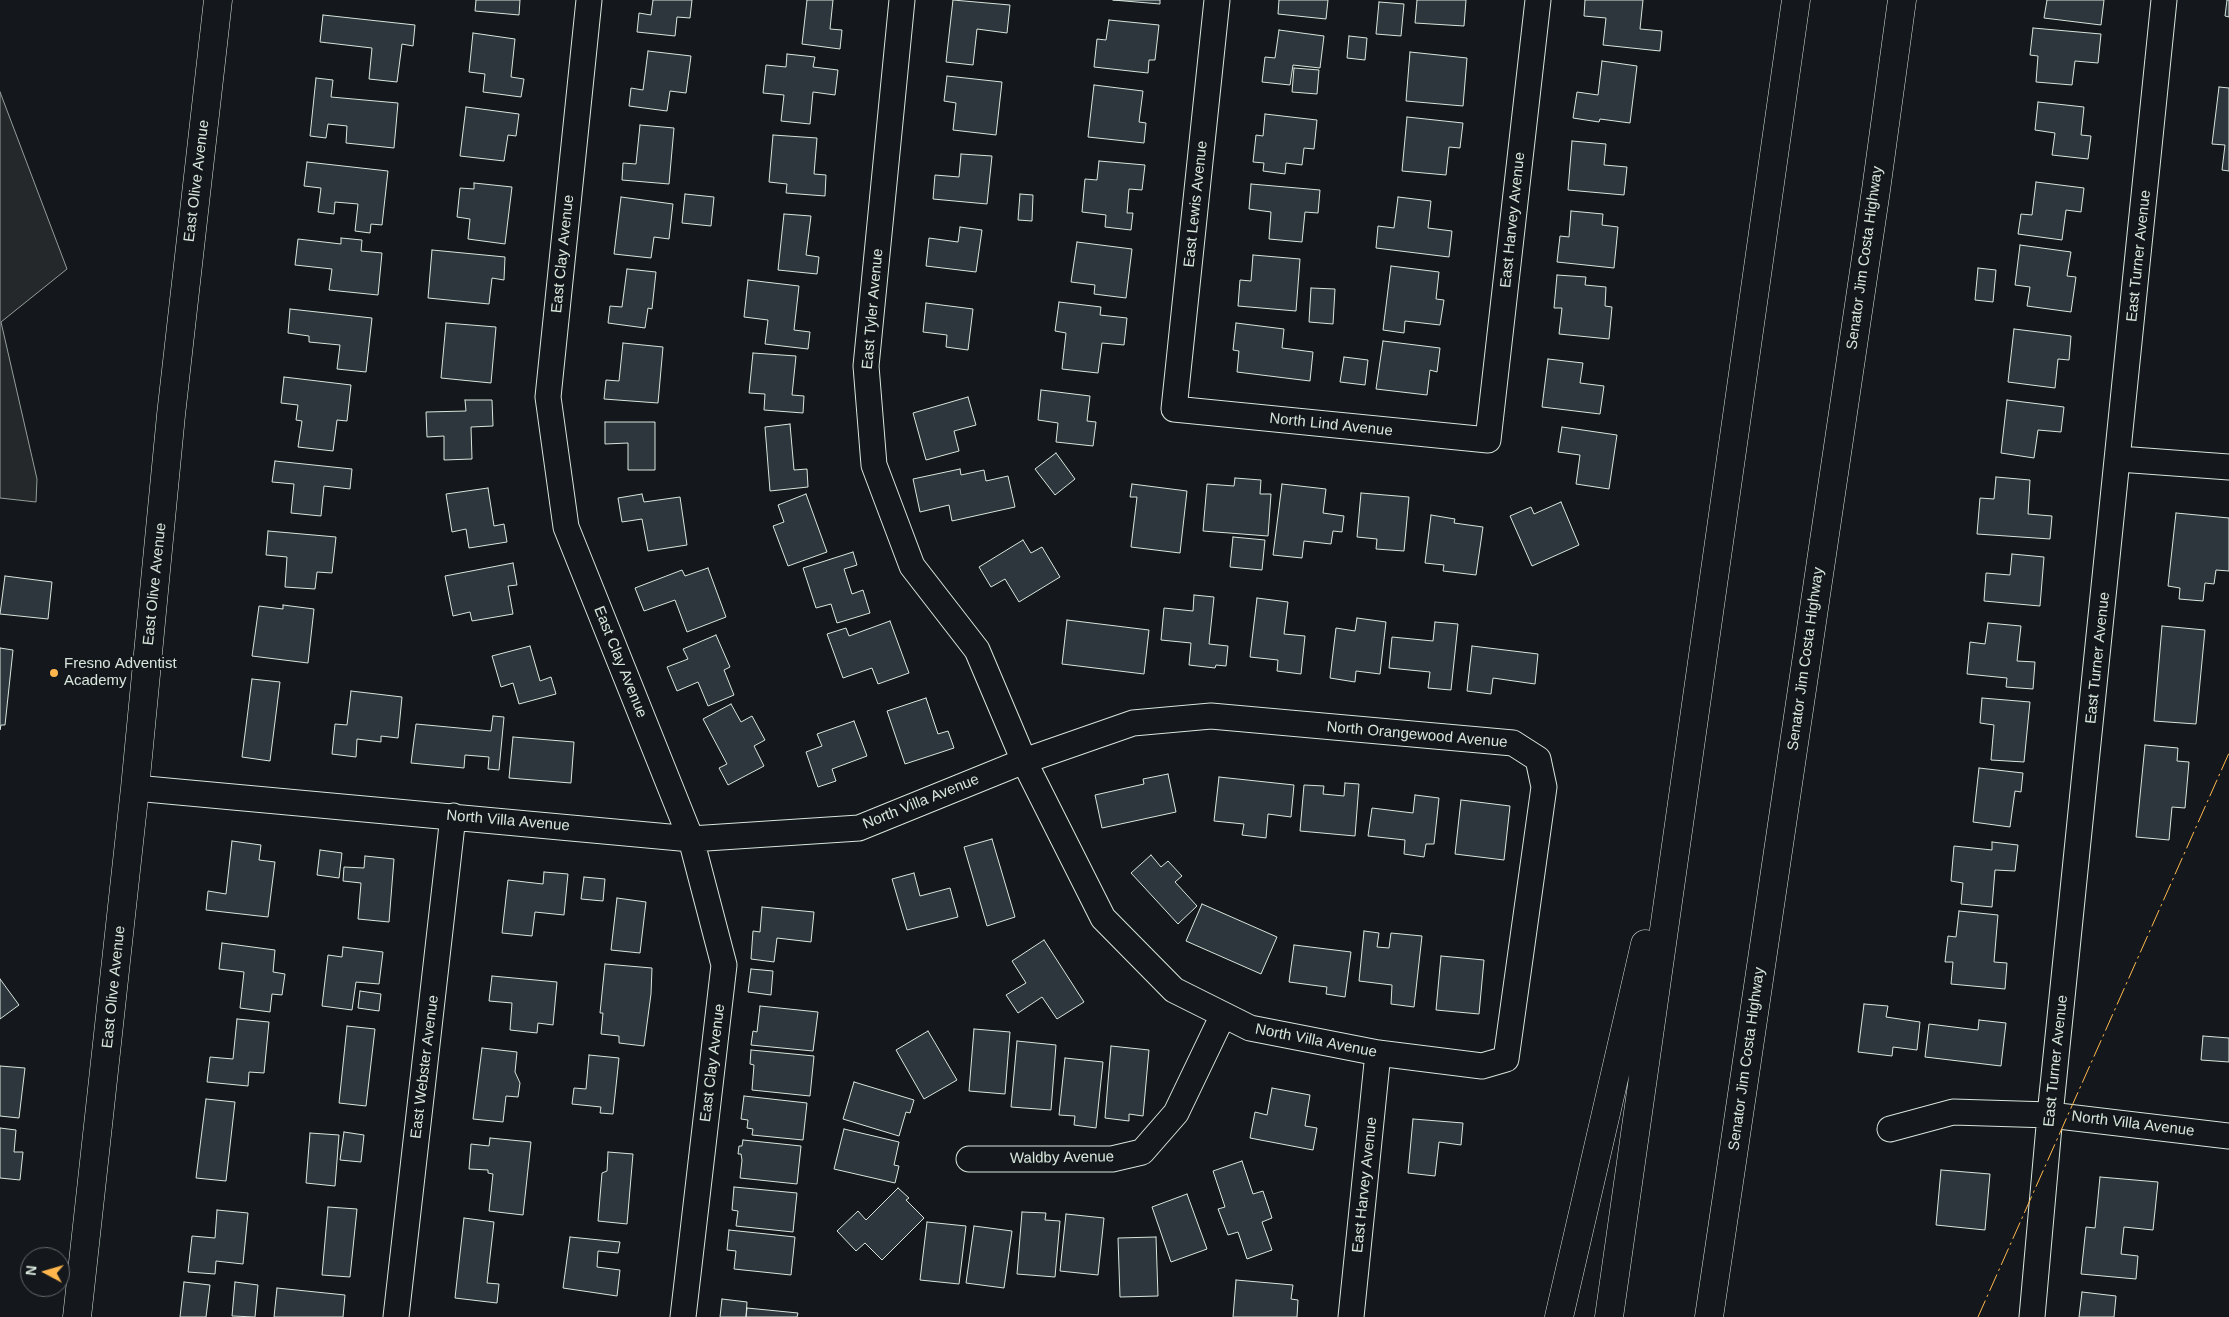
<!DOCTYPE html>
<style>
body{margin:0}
#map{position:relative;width:2229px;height:1317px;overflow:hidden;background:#14181c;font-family:Arial,sans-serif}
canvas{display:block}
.north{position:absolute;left:20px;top:1247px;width:50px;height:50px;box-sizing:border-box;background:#14181c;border:1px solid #626a69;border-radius:50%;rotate:276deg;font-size:14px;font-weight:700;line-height:20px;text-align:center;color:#d8e6dc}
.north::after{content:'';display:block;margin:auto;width:18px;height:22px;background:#ffb74d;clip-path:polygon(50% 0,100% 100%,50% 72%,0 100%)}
</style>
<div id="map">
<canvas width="2229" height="1317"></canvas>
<div class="north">N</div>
</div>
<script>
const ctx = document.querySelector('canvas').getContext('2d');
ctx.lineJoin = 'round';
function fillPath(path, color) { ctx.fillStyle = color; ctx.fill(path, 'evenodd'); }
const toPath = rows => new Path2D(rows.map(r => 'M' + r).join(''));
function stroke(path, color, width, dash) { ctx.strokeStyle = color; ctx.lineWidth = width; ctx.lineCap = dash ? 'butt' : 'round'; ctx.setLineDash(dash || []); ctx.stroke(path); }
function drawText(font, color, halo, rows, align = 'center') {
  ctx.font = font + ' Arial,sans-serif'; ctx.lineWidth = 4; ctx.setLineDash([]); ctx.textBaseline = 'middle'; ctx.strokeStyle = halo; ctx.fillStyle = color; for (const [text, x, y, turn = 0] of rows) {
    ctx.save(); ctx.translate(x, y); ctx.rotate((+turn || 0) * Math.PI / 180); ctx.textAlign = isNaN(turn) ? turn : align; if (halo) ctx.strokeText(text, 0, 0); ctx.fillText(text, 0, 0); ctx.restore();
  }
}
const parking = toPath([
 [0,92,67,269,1,322,37,479,36,502,0,498,0,92]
]);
fillPath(parking, '#24282b');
stroke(parking, '#939e99', 1);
const building = toPath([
 [476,0,520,0,519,15,475,11,476,0],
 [653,0,692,0,690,18,677,17,675,36,637,32,639,13,651,15,653,0],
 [807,0,833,0,830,29,842,30,840,49,802,44,807,0],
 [953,0,1010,5,1007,33,977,29,973,65,946,62,953,0],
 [1113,0,1160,0,1160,4,1113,0],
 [1279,0,1328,0,1326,19,1278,14,1279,0],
 [1417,0,1466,0,1464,26,1415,23,1417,0],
 [1585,0,1643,0,1640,29,1662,31,1660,51,1603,45,1606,18,1584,16,1585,0],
 [2047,0,2104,0,2101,25,2044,18,2047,0],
 [2227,0,2229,0,2229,17,2225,16,2227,0],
 [1379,2,1404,4,1401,36,1376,34,1379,2],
 [323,15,415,25,413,46,402,44,397,82,369,79,372,48,320,42,323,15],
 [1109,20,1159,25,1155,60,1149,60,1148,73,1094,67,1097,39,1106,40,1109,20],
 [2033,28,2101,34,2098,63,2075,61,2072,85,2036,82,2038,56,2030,55,2033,28],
 [1279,30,1324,36,1320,68,1293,65,1290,85,1262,82,1265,57,1275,58,1279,30],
 [473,33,515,39,511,77,524,79,521,97,483,92,485,74,469,72,473,33],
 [1349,36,1367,38,1365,60,1347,58,1349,36],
 [648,51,691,56,686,93,670,91,667,111,629,106,631,88,643,90,648,51],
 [1410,52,1467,58,1463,106,1406,101,1410,52],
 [787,54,815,57,813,67,838,70,835,95,813,92,810,124,781,121,784,95,763,93,766,65,786,67,787,54],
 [1602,61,1637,66,1630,123,1600,119,1599,122,1573,118,1577,92,1598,95,1602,61],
 [1294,68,1319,70,1317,94,1292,92,1294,68],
 [947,76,1002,82,996,135,953,130,956,103,944,101,947,76],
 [316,78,333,80,331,97,398,103,394,148,346,143,347,126,328,124,326,138,310,136,316,78],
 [1094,85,1143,91,1139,122,1146,123,1144,143,1088,137,1094,85],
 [2219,87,2229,88,2229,171,2222,170,2225,145,2212,144,2219,87],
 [2038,102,2084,107,2081,135,2091,136,2088,159,2052,155,2055,133,2035,130,2038,102],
 [466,107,519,114,516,136,508,135,504,161,460,156,466,107],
 [1265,114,1317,120,1314,149,1304,148,1302,165,1286,163,1285,174,1263,171,1264,163,1253,162,1256,135,1263,136,1265,114],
 [1407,117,1463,123,1460,148,1449,147,1446,175,1402,171,1407,117],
 [640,125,674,128,669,184,622,180,623,163,636,164,640,125],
 [773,135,817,138,814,174,826,175,825,196,786,193,787,184,769,182,773,135],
 [1572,141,1606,144,1604,165,1627,167,1624,195,1568,190,1572,141],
 [961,154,992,156,987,204,933,199,935,175,959,177,961,154],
 [1099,161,1145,165,1142,190,1129,189,1127,213,1133,213,1131,230,1105,227,1106,215,1082,212,1085,179,1097,180,1099,161],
 [307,162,388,171,382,225,371,224,370,233,355,231,358,204,335,202,334,214,318,212,321,188,304,186,307,162],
 [2036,182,2084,188,2081,212,2066,210,2062,240,2018,234,2021,214,2032,215,2036,182],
 [474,183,512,187,505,244,468,239,470,219,457,217,460,188,474,189,474,183],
 [1251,184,1320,190,1318,213,1305,212,1302,242,1269,239,1271,212,1249,209,1251,184],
 [685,194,714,197,711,226,682,223,685,194],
 [1020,194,1033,195,1032,221,1018,220,1020,194],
 [621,197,673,204,669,239,654,237,651,258,614,254,621,197],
 [1398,197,1431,201,1428,228,1452,231,1449,257,1376,248,1378,226,1394,228,1398,197],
 [1571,211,1603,214,1602,225,1618,227,1614,268,1557,262,1560,236,1569,237,1571,211],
 [784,214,811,216,806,255,819,257,817,274,778,270,784,214],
 [960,227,982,230,976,272,926,266,929,238,958,242,960,227],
 [341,238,362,240,361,251,382,253,378,295,329,290,332,269,295,265,298,239,341,244,341,238],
 [1077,242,1132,249,1126,298,1094,294,1095,285,1071,282,1077,242],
 [2020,245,2071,252,2067,276,2076,277,2071,312,2027,306,2030,287,2015,285,2020,245],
 [432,250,505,257,504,280,492,278,489,304,428,298,432,250],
 [1253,255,1300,259,1296,311,1238,306,1240,280,1251,281,1253,255],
 [1391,266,1439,272,1436,299,1444,300,1440,325,1405,321,1404,333,1383,330,1391,266],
 [1978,268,1996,270,1993,302,1975,300,1978,268],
 [627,269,656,272,652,309,648,308,645,328,608,323,610,306,622,307,627,269],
 [1557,275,1586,277,1585,285,1606,287,1605,306,1612,307,1609,339,1559,334,1562,308,1554,308,1557,275],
 [748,280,799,286,794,330,810,332,808,349,765,344,768,320,744,317,748,280],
 [1311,288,1335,289,1333,324,1309,322,1311,288],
 [1059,302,1101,307,1100,315,1127,318,1124,345,1102,343,1098,373,1062,369,1066,333,1055,331,1059,302],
 [926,303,973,309,968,350,946,347,947,335,923,332,926,303],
 [290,309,372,318,366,372,337,369,340,345,309,342,309,336,288,333,290,309],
 [446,323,496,327,491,383,441,378,446,323],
 [1236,323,1284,329,1282,348,1313,352,1310,381,1237,372,1239,351,1233,350,1236,323],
 [2014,329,2071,336,2069,360,2058,359,2055,388,2008,382,2014,329],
 [1383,341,1440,348,1437,372,1430,370,1427,395,1376,389,1383,341],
 [623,343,663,347,658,403,604,399,606,380,619,381,623,343],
 [753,353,796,356,792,395,804,396,803,413,764,410,765,394,749,393,753,353],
 [1344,357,1368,360,1365,385,1340,382,1344,357],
 [1548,359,1583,363,1580,383,1604,386,1600,414,1542,407,1548,359],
 [284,377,351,385,347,421,337,420,333,451,298,447,302,421,296,420,298,405,281,403,284,377],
 [1041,390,1090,396,1087,421,1096,422,1093,446,1056,442,1058,423,1038,420,1041,390],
 [968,397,976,425,954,431,959,451,926,460,913,413,968,397],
 [465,400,492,400,493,426,471,427,472,459,444,460,444,436,427,437,426,412,466,411,465,400],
 [2007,400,2064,407,2061,432,2038,430,2034,458,2001,453,2007,400],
 [605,422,655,422,655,470,628,470,628,443,605,444,605,422],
 [790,424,794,470,807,469,808,487,770,491,765,427,790,424],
 [1562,427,1617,435,1609,489,1576,484,1580,455,1558,452,1562,427],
 [1056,453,1075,479,1055,495,1035,469,1056,453],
 [275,461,352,469,350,489,324,486,321,516,291,513,294,484,272,482,275,461],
 [960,469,961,475,984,470,986,481,1008,476,1015,507,952,521,949,505,920,512,913,479,960,469],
 [1996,477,2030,480,2028,514,2052,516,2050,539,1977,534,1980,498,1994,499,1996,477],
 [1235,478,1261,480,1260,494,1271,494,1268,536,1203,531,1207,484,1234,486,1235,478],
 [1132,484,1187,491,1180,553,1131,547,1137,497,1130,497,1132,484],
 [1282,484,1326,489,1323,513,1344,516,1342,532,1333,531,1331,544,1304,541,1302,558,1273,555,1282,484],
 [488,488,494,526,504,524,507,542,469,548,466,529,452,532,446,494,488,488],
 [1361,493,1409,497,1404,551,1376,549,1377,539,1357,537,1361,493],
 [642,494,644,502,680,497,687,545,648,551,642,519,622,522,618,498,642,494],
 [806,494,827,552,788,566,773,526,784,522,778,505,806,494],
 [1561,502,1579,545,1532,566,1510,516,1531,507,1534,514,1561,502],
 [2176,513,2229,518,2229,571,2216,570,2214,584,2205,583,2203,601,2179,599,2180,588,2168,586,2176,513],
 [1431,515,1455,519,1454,523,1483,527,1476,575,1443,571,1444,565,1425,563,1431,515],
 [268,531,336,537,332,573,317,572,315,589,285,587,287,557,266,555,268,531],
 [1233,537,1265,540,1262,570,1230,567,1233,537],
 [1023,540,1031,553,1042,547,1060,577,1019,602,1005,579,991,587,979,567,1023,540],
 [853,552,857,565,844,569,852,594,863,590,870,613,837,623,831,604,816,608,803,568,853,552],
 [2012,554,2044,557,2040,606,1984,601,1986,573,2010,575,2012,554],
 [513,563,517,585,508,586,513,614,472,621,470,612,453,616,445,576,513,563],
 [708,568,726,617,687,632,675,600,644,611,635,588,682,570,685,576,708,568],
 [5,576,52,582,48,619,0,614,5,576],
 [1194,595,1214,597,1209,644,1228,646,1226,666,1216,665,1215,668,1189,665,1191,643,1161,640,1164,608,1193,611,1194,595],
 [1257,598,1288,602,1284,634,1305,636,1301,674,1277,671,1278,660,1250,657,1257,598],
 [283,605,314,609,308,663,252,656,259,606,283,609,283,605],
 [1357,618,1386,622,1380,674,1356,671,1355,682,1330,678,1336,628,1355,631,1357,618],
 [1067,620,1149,630,1144,674,1062,664,1067,620],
 [890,621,909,673,878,684,872,668,843,678,827,634,846,628,849,636,890,621],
 [1435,622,1458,624,1451,690,1428,688,1430,672,1389,668,1392,637,1433,641,1435,622],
 [1988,623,2021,626,2017,661,2035,662,2033,689,2006,687,2007,678,1967,674,1970,642,1985,644,1988,623],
 [2162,626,2205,630,2196,724,2154,721,2162,626],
 [716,635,730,667,724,670,734,695,708,706,698,682,677,691,667,667,688,659,683,649,716,635],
 [530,646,540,681,551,677,556,694,519,704,513,683,501,687,492,656,530,646],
 [1472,646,1538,654,1535,684,1493,678,1491,694,1467,691,1472,646],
 [0,648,13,650,5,725,1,725,0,730,0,648],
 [252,679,280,682,270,761,242,757,252,679],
 [351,691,402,697,398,738,381,736,381,742,357,739,356,757,332,754,335,724,347,725,351,691],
 [926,698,938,734,948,731,954,748,905,764,887,711,926,698],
 [1982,698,2030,702,2024,762,1991,760,1994,725,1980,723,1982,698],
 [731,704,741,722,752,716,765,740,754,746,764,766,728,785,719,768,727,764,703,719,731,704],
 [493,716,504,717,499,770,488,769,489,757,465,755,464,768,411,763,416,724,491,731,493,716],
 [854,721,867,756,832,769,836,781,818,787,806,752,822,746,817,734,854,721],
 [513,737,574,742,571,783,509,778,513,737],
 [2145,745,2178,748,2177,761,2189,762,2185,808,2172,807,2169,840,2136,837,2145,745],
 [1979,768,2023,773,2021,792,2015,791,2010,827,1973,822,1979,768],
 [1168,774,1176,812,1102,828,1095,795,1144,784,1143,779,1168,774],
 [1219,777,1294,785,1291,817,1268,814,1266,838,1242,835,1244,824,1214,821,1219,777],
 [1345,783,1359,784,1355,836,1300,831,1304,785,1324,786,1323,794,1344,796,1345,783],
 [1415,795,1439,798,1434,844,1426,844,1424,857,1404,854,1405,840,1368,836,1372,808,1413,813,1415,795],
 [1461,800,1510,806,1504,860,1455,854,1461,800],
 [992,839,1015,917,987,926,964,847,992,839],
 [232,841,261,845,259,860,275,862,268,917,206,910,208,891,226,894,232,841],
 [1992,842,2018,845,2015,871,1995,870,1992,907,1961,904,1963,883,1951,881,1954,846,1992,850,1992,842],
 [320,850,342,853,339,878,317,875,320,850],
 [1151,855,1161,867,1168,861,1182,876,1175,882,1197,906,1178,924,1131,873,1151,855],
 [365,856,394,859,389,922,358,919,361,883,343,881,344,867,364,868,365,856],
 [544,872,568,874,564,915,535,912,532,936,502,933,508,880,543,884,544,872],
 [914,873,920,896,950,888,958,917,907,930,892,879,914,873],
 [584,877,605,879,603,901,581,899,584,877],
 [617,898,646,902,640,953,611,950,617,898],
 [1202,904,1277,937,1261,974,1186,941,1202,904],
 [762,907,814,912,811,942,777,938,774,962,751,959,753,931,760,932,762,907],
 [1959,911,1998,915,1994,962,2007,963,2005,989,1951,984,1953,962,1945,962,1948,936,1956,937,1959,911],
 [1364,931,1379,933,1377,947,1389,948,1391,933,1422,936,1414,1007,1391,1004,1392,985,1359,981,1364,931],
 [1044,940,1084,1002,1057,1019,1042,997,1018,1013,1006,995,1026,983,1012,961,1044,940],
 [222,943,275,950,273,972,285,974,282,995,272,994,270,1012,240,1008,244,972,219,969,222,943],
 [1294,945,1351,952,1345,997,1326,994,1327,987,1289,982,1294,945],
 [343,947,383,952,379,984,356,982,352,1010,322,1006,328,955,342,957,343,947],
 [1441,956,1484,960,1479,1014,1436,1010,1441,956],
 [605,964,652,968,651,994,644,1046,619,1043,619,1036,601,1034,603,1013,600,1013,605,964],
 [751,969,773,971,771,995,748,992,751,969],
 [492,976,557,982,553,1025,538,1023,537,1033,510,1030,512,1003,489,1001,492,976],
 [0,979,19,1005,0,1019,0,979],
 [360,991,381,994,379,1011,358,1008,360,991],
 [1864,1004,1888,1006,1886,1017,1920,1022,1917,1050,1893,1047,1892,1056,1858,1052,1864,1004],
 [760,1006,818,1012,813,1051,751,1045,753,1031,757,1032,760,1006],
 [237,1019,269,1022,264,1073,249,1072,248,1086,207,1082,210,1057,233,1059,237,1019],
 [1979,1020,2006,1023,2001,1066,1925,1057,1929,1024,1978,1030,1979,1020],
 [347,1026,375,1029,366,1106,339,1103,347,1026],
 [974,1029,1010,1032,1005,1094,969,1091,974,1029],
 [928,1031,957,1080,924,1099,896,1050,928,1031],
 [2203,1036,2229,1038,2229,1062,2201,1060,2203,1036],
 [1017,1041,1056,1045,1051,1110,1011,1107,1017,1041],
 [1111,1046,1149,1050,1143,1116,1129,1114,1129,1121,1105,1118,1111,1046],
 [482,1048,517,1052,515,1072,520,1083,518,1097,506,1096,503,1122,473,1119,482,1048],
 [751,1050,814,1056,810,1096,752,1090,754,1065,750,1064,751,1050],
 [589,1055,619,1058,613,1114,600,1113,601,1107,572,1104,574,1088,586,1089,589,1055],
 [1065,1058,1103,1062,1096,1128,1074,1125,1075,1116,1059,1115,1065,1058],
 [0,1066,25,1068,19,1118,0,1116,0,1066],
 [854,1082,914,1100,910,1113,906,1112,899,1136,843,1119,854,1082],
 [1272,1088,1310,1095,1305,1126,1317,1128,1313,1150,1250,1138,1255,1112,1267,1115,1272,1088],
 [744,1096,807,1103,803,1140,752,1135,753,1129,747,1128,748,1120,741,1119,744,1096],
 [206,1099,235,1102,226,1181,196,1178,206,1099],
 [1413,1119,1463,1123,1461,1145,1439,1142,1435,1176,1408,1173,1413,1119],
 [0,1128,16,1130,14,1152,23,1152,20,1180,0,1178,0,1128],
 [844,1129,899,1142,894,1165,899,1166,895,1183,834,1169,844,1129],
 [344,1132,364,1135,361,1162,340,1160,344,1132],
 [310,1133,339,1135,335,1186,306,1183,310,1133],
 [490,1138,531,1142,523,1215,489,1211,493,1174,488,1173,488,1170,469,1169,471,1144,489,1146,490,1138],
 [743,1140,801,1146,797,1184,740,1178,742,1160,741,1154,738,1154,739,1146,742,1146,743,1140],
 [608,1152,633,1154,627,1224,598,1221,602,1173,607,1171,608,1152],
 [1242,1161,1253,1194,1263,1191,1272,1218,1262,1222,1272,1250,1247,1259,1238,1232,1228,1235,1218,1209,1225,1207,1213,1171,1242,1161],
 [1941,1170,1990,1174,1985,1230,1936,1225,1941,1170],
 [2100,1177,2158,1182,2153,1230,2124,1227,2121,1254,2138,1256,2136,1279,2081,1274,2086,1227,2095,1228,2100,1177],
 [734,1187,797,1193,793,1232,736,1226,738,1211,732,1210,734,1187],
 [898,1188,909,1198,906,1200,924,1218,882,1260,865,1243,856,1251,837,1231,858,1211,866,1220,898,1188],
 [1187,1194,1207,1249,1171,1262,1152,1207,1187,1194],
 [328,1207,357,1209,350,1277,322,1275,328,1207],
 [217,1210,248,1213,243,1264,216,1261,215,1274,188,1272,192,1236,215,1238,217,1210],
 [1022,1212,1046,1213,1045,1220,1060,1221,1055,1277,1017,1274,1022,1212],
 [1066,1214,1104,1218,1098,1275,1060,1271,1066,1214],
 [464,1218,494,1222,487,1283,499,1284,497,1303,455,1298,464,1218],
 [927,1222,966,1226,959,1284,920,1280,927,1222],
 [974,1226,1012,1231,1004,1288,966,1283,974,1226],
 [729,1230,795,1237,791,1275,734,1269,736,1251,727,1250,729,1230],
 [570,1237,620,1242,618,1253,598,1251,597,1267,620,1270,617,1296,563,1288,570,1237],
 [1156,1237,1158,1296,1120,1297,1118,1238,1156,1237],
 [1236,1280,1293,1285,1291,1299,1298,1300,1297,1317,1233,1317,1236,1280],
 [184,1282,210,1285,206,1317,180,1317,184,1282],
 [235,1282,258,1285,255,1317,232,1316,235,1282],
 [277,1288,345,1295,343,1317,274,1317,277,1288],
 [2082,1292,2116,1296,2114,1317,2079,1317,2082,1292],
 [722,1299,747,1302,746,1317,720,1317,722,1299],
 [747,1308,798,1313,797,1317,746,1317,747,1308]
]);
fillPath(building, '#2c363c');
stroke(building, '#d8e6dc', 1);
const minor = toPath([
 [589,0,548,397,566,527,691,839,724,965,683,1317],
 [1217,0,1174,409,1488,440,1538,0],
 [2119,459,2229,467],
 [135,788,691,839,859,828,1024,761,1133,723,1211,716,1513,743,1538,759,1544,787,1506,1059,1482,1066,1378,1053,1250,1028,1174,990,1103,918,1024,761,977,650,912,566,874,465,866,366,902,0],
 [1890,1129,1953,1112,2050,1115,2229,1136],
 [969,1159,1112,1159,1142,1152,1176,1113,1223,1015],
 [396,1317,453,816],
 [1351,1317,1378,1053],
 [2032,1317,2050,1115,2164,0]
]);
const major = toPath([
 [77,1317,135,788,171,415,218,0]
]);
const highway = toPath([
 [1559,1317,1645,944],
 [1609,1317,1796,0],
 [1709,1317,1876,190,1902,0]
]);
stroke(minor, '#d8e6dc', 27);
stroke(major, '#d8e6dc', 29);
stroke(highway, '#d8e6dc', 29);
stroke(minor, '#14181c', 25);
stroke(major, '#14181c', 28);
stroke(highway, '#14181c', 28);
stroke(toPath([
 [1978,1317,2229,753]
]), '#ffb74d', 1, [18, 4, 2.5, 4]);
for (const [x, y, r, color] of [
 [54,673,5,"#ffb74d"]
]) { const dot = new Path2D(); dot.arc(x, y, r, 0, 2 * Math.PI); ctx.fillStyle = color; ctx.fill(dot); stroke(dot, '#14181c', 2); }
drawText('15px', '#d8e6dc', '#14181c', [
 ["East Olive Avenue",197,181,-83],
 ["East Lewis Avenue",1196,204,-84],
 ["East Harvey Avenue",1513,220,-84],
 ["East Clay Avenue",563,254,-84],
 ["East Turner Avenue",2139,256,-84],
 ["Senator Jim Costa Highway",1865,258,-82],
 ["East Tyler Avenue",873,309,-85],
 ["North Lind Avenue",1331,425,6],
 ["East Olive Avenue",155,584,-84],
 ["East Turner Avenue",2098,658,-84],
 ["Senator Jim Costa Highway",1806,659,-82],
 ["East Clay Avenue",620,662,68],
 ["North Orangewood Avenue",1417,735,5],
 ["North Villa Avenue",921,802,-22],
 ["North Villa Avenue",508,821,5],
 ["East Olive Avenue",114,987,-84],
 ["North Villa Avenue",1316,1041,11],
 ["Senator Jim Costa Highway",1747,1059,-82],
 ["East Turner Avenue",2056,1061,-84],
 ["East Clay Avenue",713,1063,-83],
 ["East Webster Avenue",425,1067,-83],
 ["North Villa Avenue",2133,1124,7],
 ["Waldby Avenue",1062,1158,-1],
 ["East Harvey Avenue",1365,1185,-84]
]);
drawText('15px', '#d8e6dc', '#14181c', [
 ["Fresno Adventist",64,664],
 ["Academy",64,681]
], 'left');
</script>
